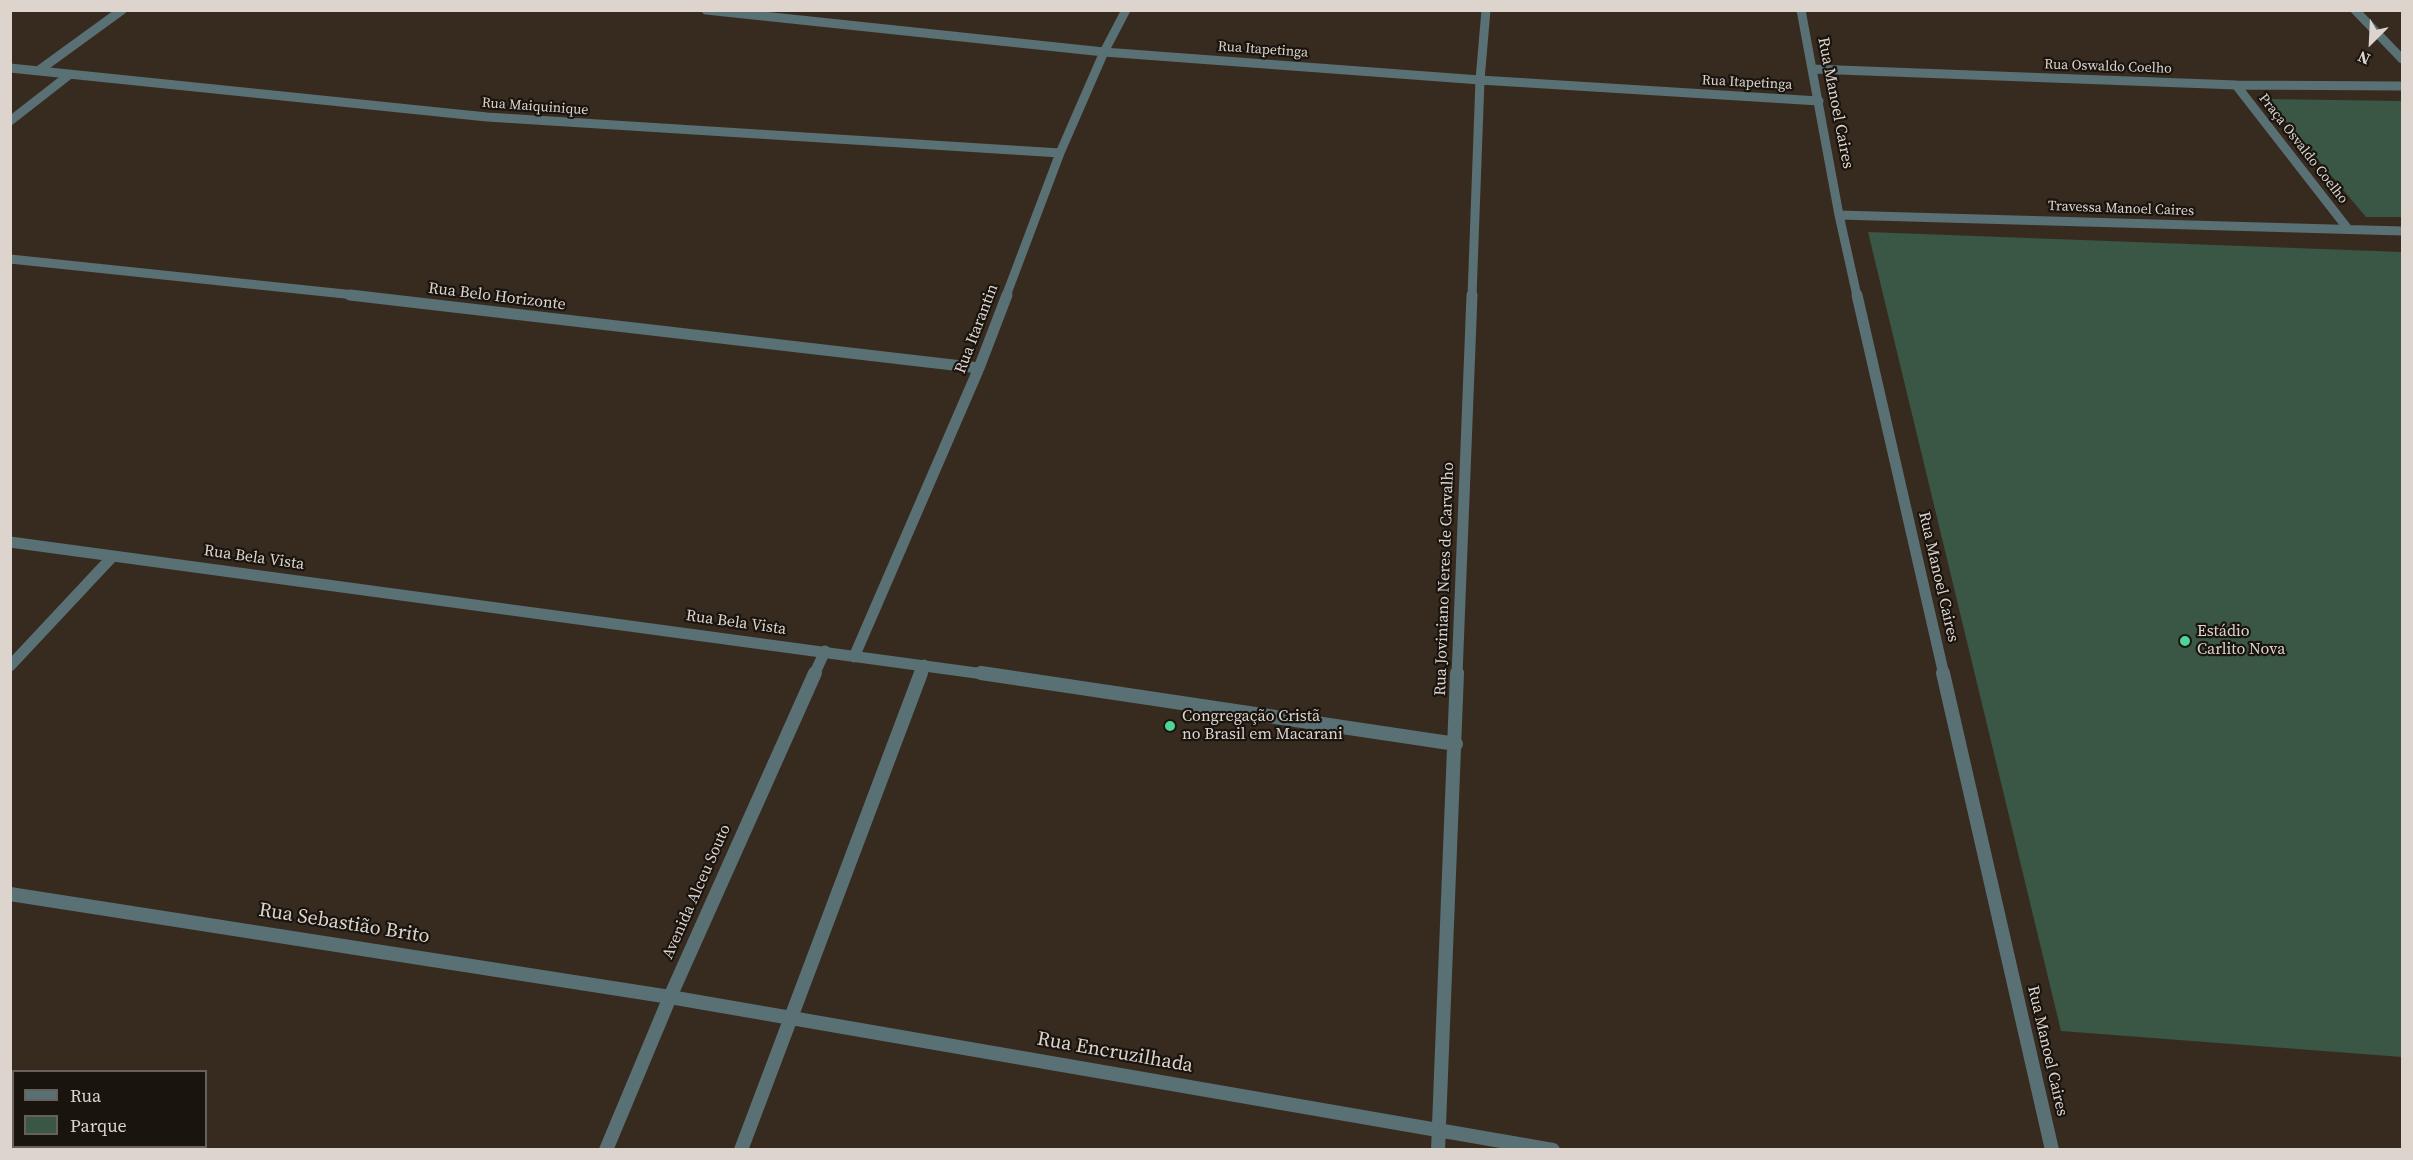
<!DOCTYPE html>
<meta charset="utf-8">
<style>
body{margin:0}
#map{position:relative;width:2413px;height:1160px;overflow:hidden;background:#372b20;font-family:"Source Serif 4",serif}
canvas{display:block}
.frame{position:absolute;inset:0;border:12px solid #dcd4cd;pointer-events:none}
.legend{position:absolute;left:12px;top:1070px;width:195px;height:78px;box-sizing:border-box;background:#1a140f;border:2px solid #68615b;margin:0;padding:8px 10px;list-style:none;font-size:18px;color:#dcd4cd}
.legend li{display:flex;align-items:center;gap:12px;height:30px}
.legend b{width:30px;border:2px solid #68615b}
.north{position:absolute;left:2341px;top:12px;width:60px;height:60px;-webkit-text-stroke:4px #1a140f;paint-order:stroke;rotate:204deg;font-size:16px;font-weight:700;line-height:24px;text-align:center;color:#dcd4cd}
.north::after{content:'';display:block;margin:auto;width:21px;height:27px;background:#dcd4cd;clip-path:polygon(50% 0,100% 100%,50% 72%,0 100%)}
</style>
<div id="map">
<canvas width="2413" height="1160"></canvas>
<div class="frame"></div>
<ul class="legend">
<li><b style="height:8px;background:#597075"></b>Rua</li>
<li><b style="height:16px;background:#3a5644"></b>Parque</li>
</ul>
<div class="north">N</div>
</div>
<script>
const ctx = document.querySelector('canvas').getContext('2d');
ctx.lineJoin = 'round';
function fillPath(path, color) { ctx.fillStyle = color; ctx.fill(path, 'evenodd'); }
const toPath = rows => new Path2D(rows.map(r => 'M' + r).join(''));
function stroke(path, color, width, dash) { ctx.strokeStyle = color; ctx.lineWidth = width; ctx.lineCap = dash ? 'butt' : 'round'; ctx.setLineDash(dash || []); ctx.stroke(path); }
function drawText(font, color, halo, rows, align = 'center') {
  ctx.font = font + ' "Source Serif 4",serif'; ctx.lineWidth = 4.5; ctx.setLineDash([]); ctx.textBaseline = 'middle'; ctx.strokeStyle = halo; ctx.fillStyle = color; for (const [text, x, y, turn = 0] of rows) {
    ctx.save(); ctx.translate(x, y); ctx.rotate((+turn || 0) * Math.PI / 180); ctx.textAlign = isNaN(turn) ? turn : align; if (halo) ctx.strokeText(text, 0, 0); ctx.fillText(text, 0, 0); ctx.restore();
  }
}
fillPath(toPath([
 [2267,99,2402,101,2402,217,2366,217],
 [1868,232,2402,252,2402,1057,2061,1031]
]), '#3a5644');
stroke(toPath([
 [706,10,1104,52,1480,80,1819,101],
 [1801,10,1839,215,1857,296],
 [2355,10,2402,59],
 [10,68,487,117,1060,153],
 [1813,69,2236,85,2402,86],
 [38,71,122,10],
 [2236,85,2348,229],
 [10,121,69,75],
 [1839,215,2402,231],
 [10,259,364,296],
 [1006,296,1060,153,1104,52,1126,10],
 [1472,296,1480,80,1486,10]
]), '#597075', 9);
stroke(toPath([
 [350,295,979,368],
 [1857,295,1944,675],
 [10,542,991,675],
 [854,657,979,368,1007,295],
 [10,666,113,556],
 [814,675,825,651],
 [920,675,924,665],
 [1457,675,1472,295]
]), '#597075', 11);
stroke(toPath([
 [981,673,1456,744],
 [1943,673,2052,1150],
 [10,894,670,997,1553,1150],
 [606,1150,670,997,815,673],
 [741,1150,921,673],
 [1438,1150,1457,673]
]), '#597075', 14);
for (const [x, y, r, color] of [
 [2185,641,6,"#4ed399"],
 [1170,726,6,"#4ed399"]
]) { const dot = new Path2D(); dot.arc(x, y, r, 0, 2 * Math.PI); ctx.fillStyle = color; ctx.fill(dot); stroke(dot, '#1a140f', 2); }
drawText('14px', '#dcd4cd', '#1a140f', [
 ["Rua Itapetinga",1263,50,4],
 ["Rua Oswaldo Coelho",2108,67,2],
 ["Rua Itapetinga",1747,83,3],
 ["Rua Maiquinique",535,107,4],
 ["Praça Osvaldo Coelho",2303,149,52],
 ["Travessa Manoel Caires",2121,209,2]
]);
drawText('16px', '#dcd4cd', '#1a140f', [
 ["Rua Manoel Caires",1835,103,79],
 ["Rua Belo Horizonte",497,297,7],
 ["Rua Itarantin",977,329,-69],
 ["Rua Bela Vista",254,558,8],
 ["Rua Manoel Caires",1938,577,77],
 ["Rua Joviniano Neres de Carvalho",1445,579,-88],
 ["Rua Bela Vista",736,623,8],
 ["Avenida Alceu Souto",697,892,-66],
 ["Rua Manoel Caires",2047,1051,77]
]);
drawText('16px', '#dcd4cd', '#1a140f', [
 ["Estádio",2197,632],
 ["Carlito Nova",2197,650],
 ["Congregação Cristã",1182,717],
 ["no Brasil em Macarani",1182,735]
], 'left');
drawText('20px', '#dcd4cd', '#1a140f', [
 ["Rua Sebastião Brito",344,924,9],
 ["Rua Encruzilhada",1115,1053,10]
]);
</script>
